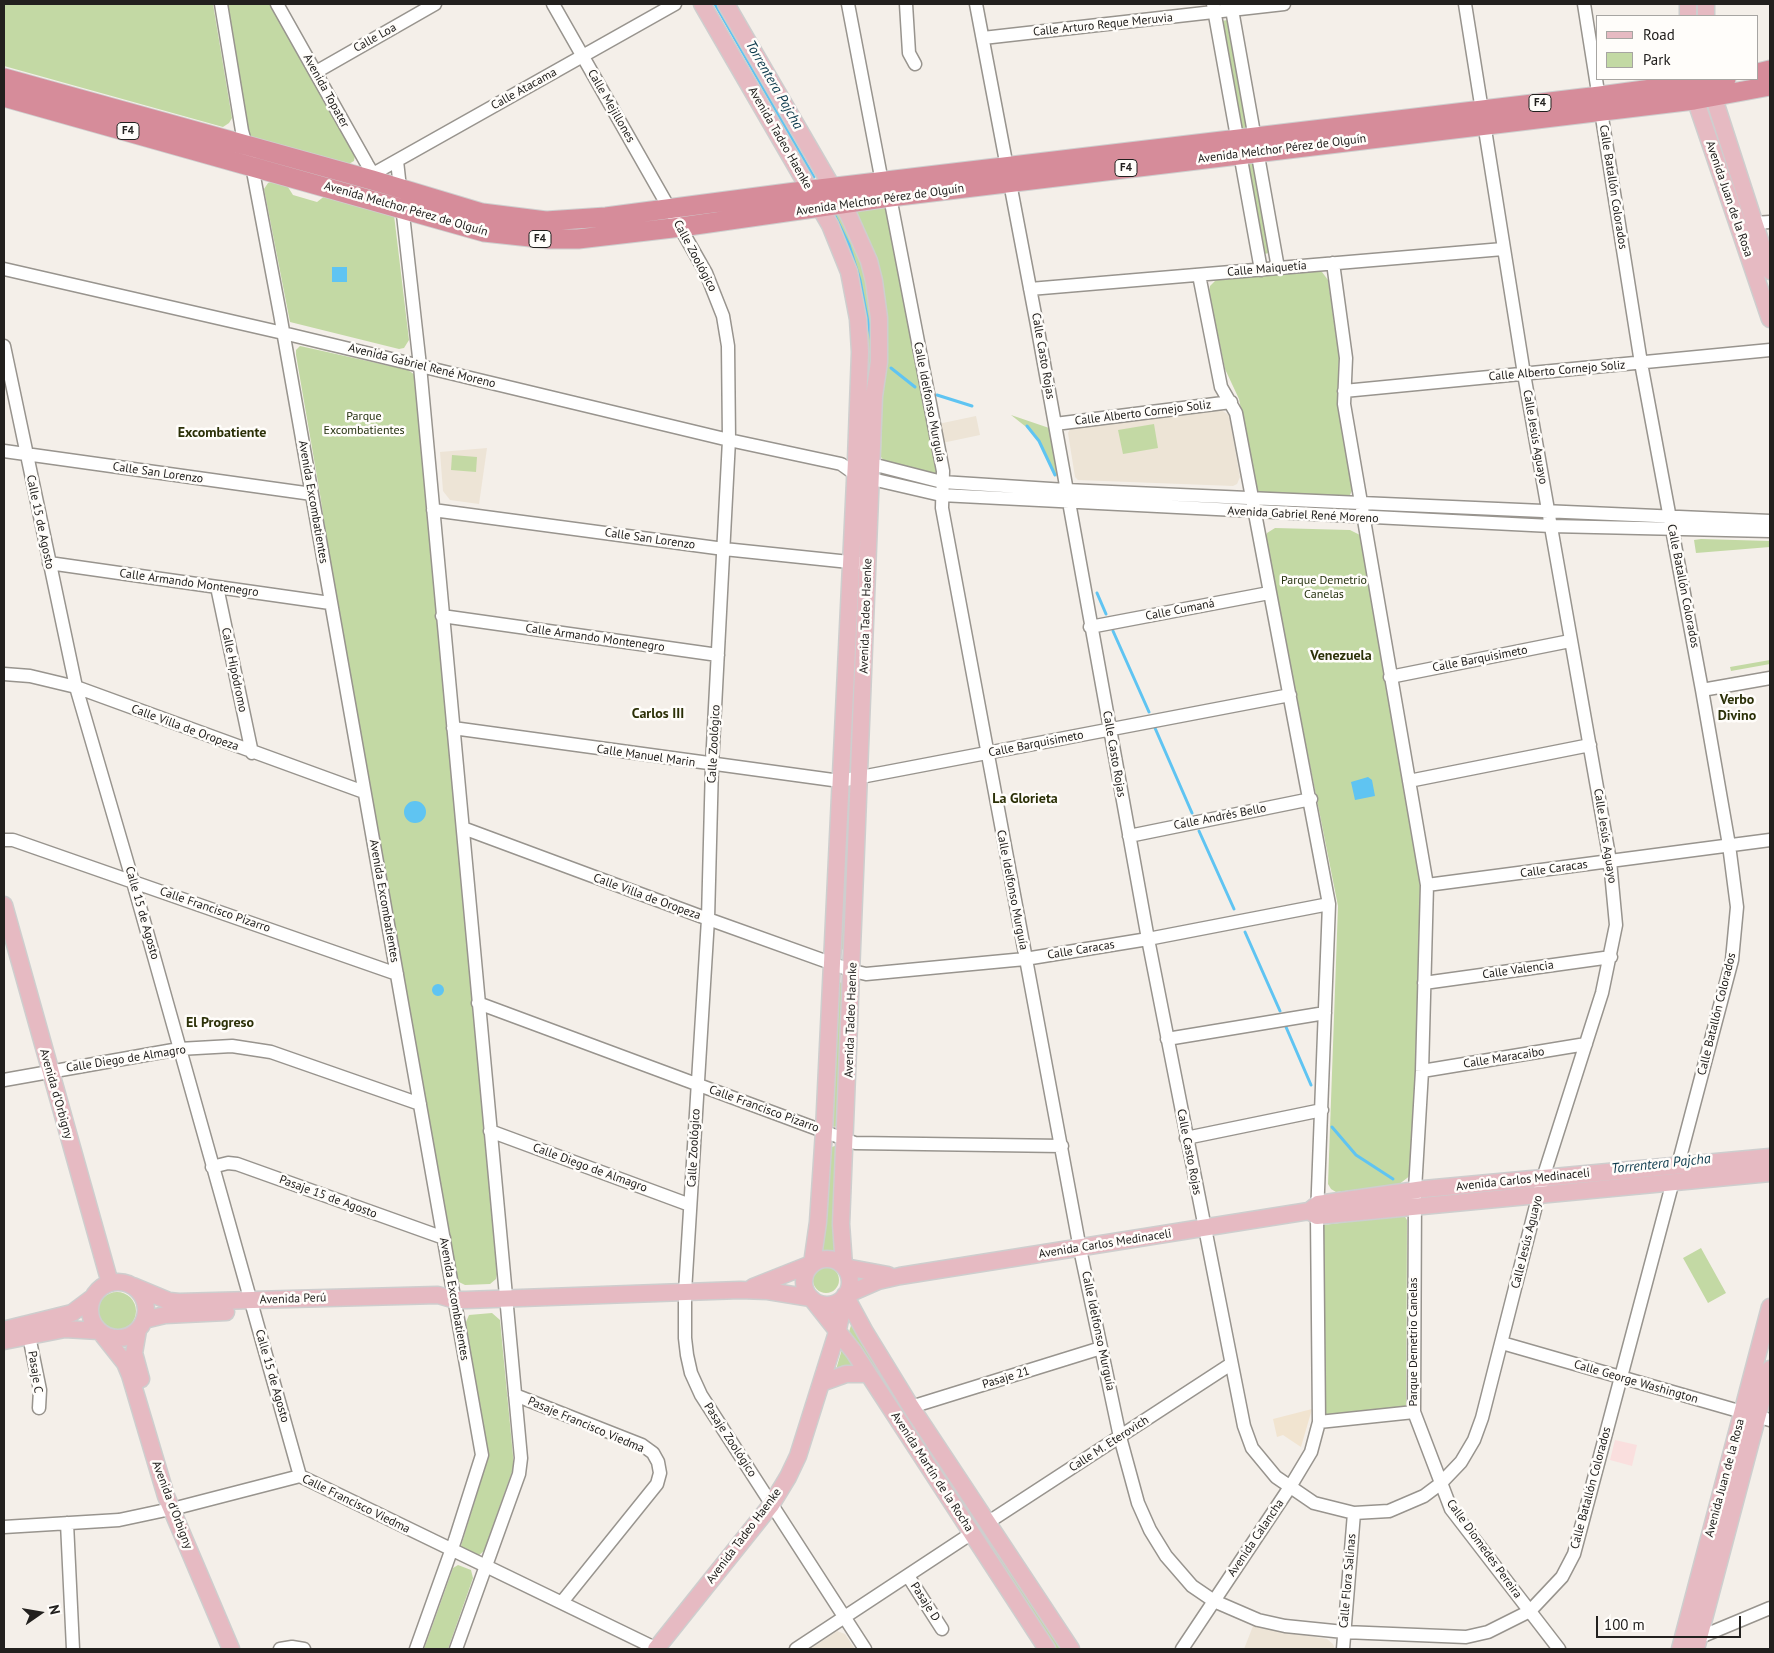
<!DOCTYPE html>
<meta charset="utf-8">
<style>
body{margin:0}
#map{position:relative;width:1774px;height:1653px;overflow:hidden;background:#f4efe9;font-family:"PT Sans",sans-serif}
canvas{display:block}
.frame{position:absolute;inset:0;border:5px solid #22201e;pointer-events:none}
.legend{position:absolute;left:1596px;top:15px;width:162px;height:65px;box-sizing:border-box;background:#fffdfa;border:1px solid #a7a5a2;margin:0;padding:6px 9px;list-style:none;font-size:15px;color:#22201e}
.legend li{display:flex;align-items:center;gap:10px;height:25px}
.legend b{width:25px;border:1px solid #a7a5a2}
.north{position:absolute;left:15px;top:1588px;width:50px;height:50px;-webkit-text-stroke:4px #fffdfa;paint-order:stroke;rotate:77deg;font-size:14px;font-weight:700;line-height:20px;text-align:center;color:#22201e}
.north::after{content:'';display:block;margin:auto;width:18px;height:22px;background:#22201e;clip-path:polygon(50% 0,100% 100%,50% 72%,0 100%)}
.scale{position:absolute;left:1596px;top:1616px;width:145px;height:22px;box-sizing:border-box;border:2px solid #22201e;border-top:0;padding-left:6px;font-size:15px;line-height:18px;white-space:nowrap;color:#22201e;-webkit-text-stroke:4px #fffdfa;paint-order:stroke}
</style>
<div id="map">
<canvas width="1774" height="1653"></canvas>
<div class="frame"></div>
<ul class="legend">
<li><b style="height:6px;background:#e6bac2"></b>Road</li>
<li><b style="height:14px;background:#c3d9a4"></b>Park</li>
</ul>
<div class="north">N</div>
<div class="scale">100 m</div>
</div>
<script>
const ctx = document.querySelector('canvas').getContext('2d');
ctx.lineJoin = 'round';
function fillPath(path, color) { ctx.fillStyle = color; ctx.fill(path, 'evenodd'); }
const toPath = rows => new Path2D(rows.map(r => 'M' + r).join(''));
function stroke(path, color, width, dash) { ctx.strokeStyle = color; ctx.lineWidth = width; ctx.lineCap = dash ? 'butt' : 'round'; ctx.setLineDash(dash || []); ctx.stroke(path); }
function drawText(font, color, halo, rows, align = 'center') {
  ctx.font = font + ' "PT Sans",sans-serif'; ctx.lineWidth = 5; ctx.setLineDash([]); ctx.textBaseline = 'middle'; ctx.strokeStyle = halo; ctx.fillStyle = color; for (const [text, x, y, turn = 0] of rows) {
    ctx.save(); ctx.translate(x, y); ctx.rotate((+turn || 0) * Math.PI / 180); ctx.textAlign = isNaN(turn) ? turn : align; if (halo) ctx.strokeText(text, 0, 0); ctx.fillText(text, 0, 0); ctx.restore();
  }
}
fillPath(toPath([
 [1221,410,1229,415,1240,477,1237,484,1233,486,1078,480,1075,477,1068,433,1070,429],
 [976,416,980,435,942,443,938,424],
 [487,448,479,504,450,500,443,491,440,452],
 [1253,1626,1327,1639,1333,1644,1335,1649,1244,1649],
 [837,1631,845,1634,855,1649,810,1649]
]), '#ede4d6');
fillPath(toPath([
 [1615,1440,1637,1445,1632,1466,1610,1460]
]), '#fadfde');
fillPath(toPath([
 [1312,1409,1301,1447,1283,1435,1277,1437,1273,1419]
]), '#f1e4d0');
fillPath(toPath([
 [4,4,213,4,232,118,229,123,223,127,4,66],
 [225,4,270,4,352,149,355,155,354,161,347,165,250,137],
 [1228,20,1247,128,1240,129,1221,21],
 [268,159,391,193,390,197,267,162],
 [1252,160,1269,253,1264,254,1247,161],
 [273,181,286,184,293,195,317,202,326,195,394,215,409,340,404,348,399,349,290,322,264,189,268,183],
 [881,204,887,208,938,472,935,475,884,461,881,457,882,390,857,212,859,209],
 [829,210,838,210,862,264,869,295,873,341,865,457,865,382],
 [1316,270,1322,272,1328,280,1339,356,1338,398,1353,488,1350,495,1345,498,1260,494,1257,491,1239,399,1225,369,1209,292,1210,286,1218,278],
 [300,346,408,370,415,375,497,1274,496,1279,490,1284,465,1285,459,1282,457,1277,336,603,320,494,296,355,296,350],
 [1011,415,1052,429,1058,479,1035,434],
 [1154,424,1158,448,1123,454,1118,430],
 [452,455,477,457,476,472,451,470],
 [1380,509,1542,516,1542,520,1381,513],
 [1275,528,1350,530,1362,536,1423,884,1411,1175,1398,1185,1336,1192,1331,1189,1328,1184,1338,906,1265,538,1267,533],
 [1701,539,1770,541,1770,547,1696,553,1694,540],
 [857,574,862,574,852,770,849,771],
 [1770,660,1770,664,1731,671,1730,667],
 [850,786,853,787,844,950,839,948,847,787],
 [838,982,840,982,845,987,838,1125,835,1127,832,1126],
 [835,1146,838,1148,836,1251,820,1251,828,1148],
 [1404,1215,1407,1220,1406,1405,1404,1407,1331,1415,1326,1414,1323,1412,1323,1225],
 [1701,1248,1726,1293,1708,1303,1683,1258],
 '813 1280a13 13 0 1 1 26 0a13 13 0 1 1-26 0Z',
 '98 1311a19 19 0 1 1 38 0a19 19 0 1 1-38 0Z',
 [492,1313,500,1320,514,1466,484,1551,478,1556,462,1549,461,1546,488,1458,466,1322,469,1315],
 [852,1322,1063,1649,1057,1649,849,1332],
 [842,1349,857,1370,835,1373],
 [458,1565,471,1570,473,1578,448,1649,424,1649,453,1568]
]), '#c3d9a4');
fillPath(toPath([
 [332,267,347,267,347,282,332,282],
 [1368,777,1372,780,1375,796,1355,800,1351,782],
 '404 812a11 11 0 1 1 22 0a11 11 0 1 1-22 0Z',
 '432 990a6 6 0 1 1 12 0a6 6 0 1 1-12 0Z'
]), '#5fc4f2');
stroke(toPath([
 [715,4,814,177],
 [835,216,849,245,860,280,872,343],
 [891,368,915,387],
 [937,395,972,406],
 [1027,426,1039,441,1055,475],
 [1097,593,1106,614],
 [1113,631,1149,712],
 [1155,728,1192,813],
 [1199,831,1234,909],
 [1245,932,1280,1011],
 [1286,1027,1311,1085],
 [1332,1127,1356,1155,1393,1179]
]), '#5fc4f2', 3);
const minor = toPath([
 [221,4,242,131,252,166,280,314,482,1455,455,1540,416,1649],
 [277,4,367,164,373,174,372,180],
 [553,4,706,273,723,316,728,346,729,440,712,765,708,919,685,1292,685,1338,687,1355,691,1373,701,1395,865,1649],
 [848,4,882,182,890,197,943,471,942,508,1080,1249,1120,1437,1138,1503,1150,1530,1166,1556,1192,1586,1214,1601,1258,1620,1285,1626,1344,1632,1466,1637,1488,1632,1530,1611,1562,1577,1574,1554,1673,1181],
 [906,4,909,53,915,64],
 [976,4,1037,325,1148,939,1244,1426,1252,1448,1276,1477,1314,1503,1354,1513,1389,1511,1424,1496,1440,1484,1461,1462,1474,1440,1482,1418,1543,1178,1602,993,1616,925,1610,861,1524,374,1465,4],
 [1213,4,1261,270],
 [1231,4,1278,268],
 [1584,4,1641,363,1702,690,1729,845,1737,907,1732,960,1678,1165],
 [983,38,1284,4],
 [316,72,435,4],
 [397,161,420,366,521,1458,519,1474,456,1649],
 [373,174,675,4],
 [1754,223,1770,222],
 [1333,263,1346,358,1344,404,1427,885,1422,1071,1415,1190,1414,1412,1451,1509,1559,1649],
 [4,269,283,333,729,440,841,464,855,474,872,479,941,495,1551,526,1770,531],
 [1030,289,1503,249],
 [4,346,76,687,133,882,300,1476],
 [1344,391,1770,350],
 [1055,424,1231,402],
 [4,451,312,494],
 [864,462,942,482,1066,490,1770,521],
 [433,510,724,549,859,563],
 [49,563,330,603],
 [217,587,252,753],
 [442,616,718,655],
 [1090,627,1269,593],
 [4,674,30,676,76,687,364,792],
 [1390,677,1570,641],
 [1702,690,1770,678],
 [453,728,840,781,1290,695],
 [1409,781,1590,745],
 [463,828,708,919,853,971,866,974,1025,959,1148,939,1329,904],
 [1129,836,1311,799],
 [4,840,13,840,397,974],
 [1427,885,1770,840],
 [1424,983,1611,957],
 [478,1003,855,1143,1062,1146],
 [1167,1039,1325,1013],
 [1422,1071,1586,1044],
 [4,1080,179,1049,232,1046,271,1052,420,1104],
 [490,1131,690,1205],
 [1186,1138,1322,1110],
 [212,1167,228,1163,237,1164,444,1238],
 [29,1336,40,1390,39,1408],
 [1502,1343,1770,1420],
 [515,1395,642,1445,653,1453,658,1462,660,1473,657,1484,562,1602],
 [911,1407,1101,1348],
 [1319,1422,1414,1412],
 [67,1523,73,1649],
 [987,1523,1231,1364],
 [4,1527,119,1520,180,1507,300,1476,657,1649],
 [908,1576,942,1629],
 [1694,1638,1698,1638,1770,1608],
 [280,1649,292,1647,304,1649],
 [796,1649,972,1533],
 [1182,1649,1290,1487,1311,1452,1319,1422,1317,1216,1329,904,1236,413,1221,387,1199,275],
 [1343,1649,1354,1513]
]);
const major = toPath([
 [702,4,830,225,849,272,858,319,860,352,856,460,824,1131,818,1222,812,1264],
 [726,4,849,216,869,261,874,281,879,318,879,362,874,396,841,1224,844,1266],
 [1688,4,1688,16],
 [1706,4,1706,16],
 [1710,86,1770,271],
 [1691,87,1770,319],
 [4,905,110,1283],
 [1309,1211,1317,1216,1770,1173],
 '804 1282a23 23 0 1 1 46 0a23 23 0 1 1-46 0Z',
 [845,1267,888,1275],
 '90 1310a28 28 0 1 1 56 0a28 28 0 1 1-56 0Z',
 [133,1286,169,1301,179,1302,438,1295,455,1300,466,1300,740,1290,768,1291,811,1298],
 [753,1287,811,1264],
 [845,1295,865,1332,911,1407,1071,1649],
 [846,1295,878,1281,900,1276,1309,1211,1318,1204,1424,1189,1770,1157],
 [812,1299,854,1352,1047,1649],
 [144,1320,165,1315,226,1312],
 [7,1329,72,1313,92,1298],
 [138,1330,134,1353,141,1379],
 [102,1334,125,1363,130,1375,166,1496,231,1649],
 [4,1341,65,1329,99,1331],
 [821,1383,846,1374,868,1374],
 [656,1649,771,1505,788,1477,798,1456,821,1383,838,1329,845,1296],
 [1680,1649,1770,1307],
 [1696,1649,1770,1369]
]);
const highway = toPath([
 [1758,73,1770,70],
 [4,78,372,180,482,213,546,221,606,217,811,190,1600,96,1726,79],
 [4,97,484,232,549,239,578,239,681,227,890,197,1694,100,1770,86]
]);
stroke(minor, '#98948e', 15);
stroke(major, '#cecece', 19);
stroke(highway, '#cecece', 21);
stroke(minor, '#fff', 12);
stroke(major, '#e6bac2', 16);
stroke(highway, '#d68c9a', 19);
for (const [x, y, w] of [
 [1540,103,22],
 [128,131,22],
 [1126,168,22],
 [540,239,22]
]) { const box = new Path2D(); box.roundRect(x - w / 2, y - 8.5, w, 17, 4); ctx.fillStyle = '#fffdfa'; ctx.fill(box); stroke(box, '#22201e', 1); }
drawText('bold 11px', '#22201e', null, [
 ["F4",1540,103],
 ["F4",128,131],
 ["F4",1126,168],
 ["F4",540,239]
]);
drawText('12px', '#22201e', '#fffdfa', [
 ["Calle Arturo Reque Meruvia",1103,25,-6],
 ["Calle Loa",375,38,-29],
 ["Calle Atacama",524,89,-29],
 ["Avenida Topater",326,91,61],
 ["Calle Mejillones",611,106,60],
 ["Avenida Tadeo Haenke",780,138,60],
 ["Avenida Melchor Pérez de Olguín",1282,149,-7],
 ["Calle Batallón Colorados",1613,187,81],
 ["Avenida Juan de la Rosa",1729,199,71],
 ["Avenida Melchor Pérez de Olguín",880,200,-8],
 ["Avenida Melchor Pérez de Olguín",406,209,16],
 ["Calle Zoológico",695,256,62],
 ["Calle Maiquetía",1267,269,-5],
 ["Calle Casto Rojas",1043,356,80],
 ["Avenida Gabriel René Moreno",422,366,14],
 ["Calle Alberto Cornejo Soliz",1557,371,-5],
 ["Calle Idelfonso Murguía",929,402,79],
 ["Calle Alberto Cornejo Soliz",1143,413,-7],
 ["Calle Jesús Aguayo",1535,437,80],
 ["Calle San Lorenzo",158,473,8],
 ["Avenida Excombatientes",313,502,80],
 ["Avenida Gabriel René Moreno",1303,515,3],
 ["Calle 15 de Agosto",40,522,78],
 ["Calle San Lorenzo",650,539,8],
 ["Calle Armando Montenegro",189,583,8],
 ["Calle Batallón Colorados",1683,586,79],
 ["Calle Cumaná",1180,610,-11],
 ["Avenida Tadeo Haenke",866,616,-88],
 ["Calle Armando Montenegro",595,638,8],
 ["Calle Barquisimeto",1480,659,-11],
 ["Calle Hipódromo",234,670,78],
 ["Calle Villa de Oropeza",185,728,20],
 ["Calle Zoológico",714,744,-87],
 ["Calle Barquisimeto",1036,744,-11],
 ["Calle Casto Rojas",1114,754,80],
 ["Calle Manuel Marin",646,756,8],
 ["Calle Andrés Bello",1220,817,-11],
 ["Calle Jesús Aguayo",1605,836,81],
 ["Calle Caracas",1554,869,-8],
 ["Calle Idelfonso Murguía",1012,890,79],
 ["Calle Villa de Oropeza",647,897,20],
 ["Avenida Excombatientes",384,901,80],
 ["Calle Francisco Pizarro",215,910,19],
 ["Calle 15 de Agosto",142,913,74],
 ["Calle Caracas",1081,950,-9],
 ["Calle Valencia",1518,970,-8],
 ["Calle Batallón Colorados",1717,1014,-76],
 ["Avenida Tadeo Haenke",851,1020,-88],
 ["Calle Maracaibo",1504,1058,-9],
 ["Calle Diego de Almagro",126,1059,-9],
 ["Avenida d'Orbigny",56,1094,74],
 ["Calle Francisco Pizarro",764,1109,20],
 ["Calle Zoológico",694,1148,-87],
 ["Calle Casto Rojas",1189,1152,79],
 ["Calle Diego de Almagro",590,1168,20],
 ["Avenida Carlos Medinaceli",1523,1180,-6],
 ["Pasaje 15 de Agosto",328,1197,20],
 ["Calle Jesús Aguayo",1527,1242,-76],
 ["Avenida Carlos Medinaceli",1105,1244,-9],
 ["Avenida Perú",293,1299,-2],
 ["Avenida Excombatientes",454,1299,80],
 ["Calle Idelfonso Murguía",1098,1331,78],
 ["Parque Demetrio Canelas",1414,1342,-90],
 ["Pasaje C",35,1372,81],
 ["Calle 15 de Agosto",272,1376,74],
 ["Pasaje 21",1006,1378,-17],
 ["Calle George Washington",1636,1382,16],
 ["Pasaje Francisco Viedma",586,1425,23],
 ["Pasaje Zoológico",730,1440,57],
 ["Calle M. Eterovich",1109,1444,-33],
 ["Avenida Martín de la Rocha",932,1472,57],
 ["Avenida Juan de la Rosa",1725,1478,-75],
 ["Calle Batallón Colorados",1591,1488,-75],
 ["Calle Francisco Viedma",356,1504,26],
 ["Avenida d'Orbigny",172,1505,69],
 ["Avenida Tadeo Haenke",744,1536,-53],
 ["Avenida Calancha",1256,1538,-56],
 ["Calle Diomedes Pereira",1484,1549,54],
 ["Calle Flora Salinas",1348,1581,-85],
 ["Pasaje D",925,1602,57]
]);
drawText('12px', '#263210', '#fffdfa', [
 ["Parque",364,417],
 ["Excombatientes",364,431],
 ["Parque Demetrio",1324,581],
 ["Canelas",1324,595]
]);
drawText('italic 14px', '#0b394c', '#fffdfa', [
 ["Torrentera Pajcha",774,85,60],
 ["Torrentera Pajcha",1661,1164,-6]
]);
drawText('bold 14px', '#2b3007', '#fffdfa', [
 ["Excombatiente",222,433],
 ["Venezuela",1341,656],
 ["Verbo",1737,700],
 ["Divino",1737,716],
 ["Carlos III",658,714],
 ["La Glorieta",1025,799],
 ["El Progreso",220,1023]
]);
</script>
